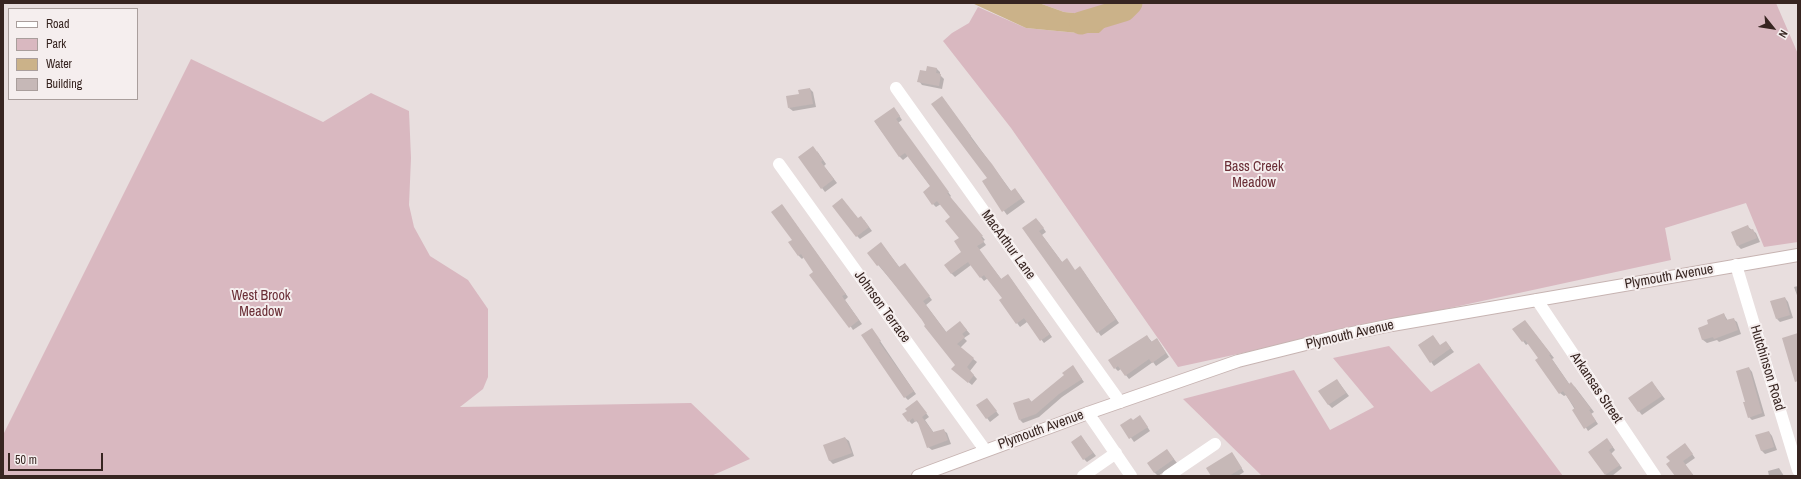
<!DOCTYPE html>
<style>
body{margin:0}
#map{position:relative;width:1801px;height:479px;overflow:hidden;background:#e8dede;font-family:"Archivo Narrow",sans-serif}
canvas{display:block}
.frame{position:absolute;inset:0;border:4px solid #372521;pointer-events:none}
.legend{position:absolute;left:8px;top:8px;width:130px;height:92px;box-sizing:border-box;background:#f5eeee;border:1px solid #a99e9c;margin:0;padding:5px 7px;list-style:none;font-size:12px;color:#372521}
.legend li{display:flex;align-items:center;gap:8px;height:20px}
.legend b{width:20px;border:1px solid #a99e9c}
.north{position:absolute;left:1753px;top:8px;width:40px;height:40px;-webkit-text-stroke:3px #f5eeee;paint-order:stroke;rotate:120deg;font-size:11px;font-weight:700;line-height:16px;text-align:center;color:#372521}
.north::after{content:'';display:block;margin:auto;width:14px;height:18px;background:#372521;clip-path:polygon(50% 0,100% 100%,50% 72%,0 100%)}
.scale{position:absolute;left:8px;top:453px;width:95px;height:18px;box-sizing:border-box;border:2px solid #372521;border-top:0;padding-left:5px;font-size:12px;line-height:14px;white-space:nowrap;color:#372521;-webkit-text-stroke:3px #f5eeee;paint-order:stroke}
</style>
<div id="map">
<canvas width="1801" height="479"></canvas>
<div class="frame"></div>
<ul class="legend">
<li><b style="height:5px;background:#fff"></b>Road</li>
<li><b style="height:11px;background:#d9b8c0"></b>Park</li>
<li><b style="height:11px;background:#cbb289"></b>Water</li>
<li><b style="height:11px;background:#c6b8b7"></b>Building</li>
</ul>
<div class="north">N</div>
<div class="scale">50 m</div>
</div>
<script>
const ctx = document.querySelector('canvas').getContext('2d');
ctx.lineJoin = 'round';
function fillPath(path, color) { ctx.fillStyle = color; ctx.fill(path, 'evenodd'); }
const toPath = rows => new Path2D(rows.map(r => 'M' + r).join(''));
function stroke(path, color, width, dash) { ctx.strokeStyle = color; ctx.lineWidth = width; ctx.lineCap = dash ? 'butt' : 'round'; ctx.setLineDash(dash || []); ctx.stroke(path); }
function drawText(font, color, halo, rows, align = 'center') {
  ctx.font = font + ' "Archivo Narrow",sans-serif'; ctx.lineWidth = 4; ctx.setLineDash([]); ctx.textBaseline = 'middle'; ctx.strokeStyle = halo; ctx.fillStyle = color; for (const [text, x, y, turn = 0] of rows) {
    ctx.save(); ctx.translate(x, y); ctx.rotate((+turn || 0) * Math.PI / 180); ctx.textAlign = isNaN(turn) ? turn : align; if (halo) ctx.strokeText(text, 0, 0); ctx.fillText(text, 0, 0); ctx.restore();
  }
}
fillPath(toPath([
 [1039,3,1776,3,1798,54,1798,242,1764,247,1746,203,1665,228,1671,260,1178,367,1011,128,943,41,952,33,969,23,978,7,1026,28,1078,33,1099,33,1109,9,1083,14,1064,12],
 [191,59,323,122,371,93,409,111,411,158,409,205,414,227,430,256,468,280,488,309,488,377,483,389,460,407,691,403,750,459,711,476,3,476,3,435],
 [1389,346,1431,392,1479,363,1563,476,1262,476,1183,399,1294,370,1330,430,1374,407,1333,358]
]), '#d9b8c0');
fillPath(toPath([
 [972,3,1039,3,1064,12,1083,14,1109,9,1112,15,1109,23,1099,33,1078,33,1026,28]
]), '#cbb289');
fillPath(toPath([
 [928,67,937,69,940,72,940,75,944,79,942,89,922,85,919,81,927,72],
 [810,89,813,92,816,107,793,111,789,108,800,94],
 [942,97,1011,191,1018,193,1025,202,1007,215,983,182,989,178],
 [897,112,902,120,898,123,951,196,950,197,985,240,983,241,986,245,979,250,1002,280,1011,279,1052,337,1044,343,1027,322,1020,327,1017,323,1003,298,988,278,984,281,971,265,955,277,951,273,962,252,960,238,952,217,941,204,936,207,933,204,931,187,908,156,903,160,900,157,875,122],
 [817,151,826,164,824,166,837,183,825,192,822,188],
 [842,199,858,219,864,220,872,231,860,239,857,236],
 [782,205,848,297,845,300,862,324,853,330,815,272,804,257,802,259,799,256],
 [1039,222,1046,232,1042,235,1062,262,1075,271,1083,271,1119,323,1101,336,1023,228],
 [1747,226,1756,233,1760,242,1741,249,1738,246],
 [884,247,900,268,908,268,932,300,926,305,947,333,960,322,970,334,964,338,967,341,960,348,977,362,970,371,977,379,972,385,956,372,956,365,906,298,869,254],
 [1798,286,1798,298,1794,287],
 [1785,298,1788,302,1793,318,1780,322,1777,319],
 [1724,314,1728,321,1733,319,1737,322,1741,334,1719,342,1717,340,1707,343,1703,340,1699,328,1709,325],
 [1528,325,1554,358,1552,359,1570,385,1571,384,1575,387,1594,412,1591,414,1598,424,1588,431,1566,395,1564,396,1560,393,1539,358,1529,343,1526,345,1514,329],
 [872,329,916,394,908,400,905,397],
 [1147,336,1152,342,1157,339,1169,357,1156,366,1153,362,1129,379,1121,369,1118,371,1115,368],
 [1433,336,1440,346,1446,342,1454,352,1434,366,1419,345],
 [1073,367,1084,382,1062,397,1039,417,1023,423,1020,420,1029,399,1032,402,1065,375],
 [1749,368,1752,372,1765,416,1752,420,1749,417],
 [1340,384,1349,396,1332,408,1328,404],
 [1655,386,1665,399,1642,415,1629,399],
 [987,399,999,415,990,422,987,418],
 [920,405,929,417,925,420,934,433,943,430,947,433,951,444,932,450,928,447,919,424,916,421,912,424,909,421],
 [1143,420,1150,431,1134,442,1122,425,1133,421],
 [1769,432,1772,436,1777,450,1765,454,1761,450],
 [1081,436,1096,456,1087,462,1084,459],
 [845,438,849,441,854,456,833,464,830,461,824,446],
 [1610,443,1615,450,1611,454,1622,468,1612,476,1607,476,1589,452],
 [1688,448,1695,458,1685,465,1694,476,1675,476],
 [1232,453,1244,472,1238,476,1212,476],
 [1170,454,1177,463,1158,476,1154,472],
 [1779,468,1784,476,1769,476,1768,471]
]), '#0003');
stroke(toPath([
 [1081,23,1124,10,1131,3]
]), '#cbb289', 23);
fillPath(toPath([
 [927,66,937,68,936,73,941,74,939,86,917,82,920,70,926,71],
 [810,88,813,104,788,108,786,96,799,94,798,90],
 [942,96,971,136,970,137,992,164,1009,189,1011,191,1015,188,1022,198,1002,212,982,181,987,178,931,104],
 [894,107,900,116,896,119,949,192,947,193,983,236,981,237,984,242,977,246,1001,279,1008,274,1050,334,1040,341,1024,318,1016,324,999,300,1002,298,984,275,980,278,968,262,951,274,944,265,961,252,954,241,959,238,945,221,950,217,937,201,932,205,923,192,930,186,905,153,899,157,874,121],
 [813,146,823,160,821,162,834,179,821,189,798,157],
 [842,198,858,218,861,216,869,227,856,237,832,206],
 [782,204,846,294,842,296,859,320,849,328,809,275,813,272,801,254,798,256,788,242,792,240,771,212],
 [1036,218,1044,228,1039,231,1062,262,1067,258,1075,270,1080,266,1116,319,1097,333,1022,228],
 [1748,225,1750,230,1753,229,1757,238,1737,246,1731,232],
 [881,242,899,267,905,263,930,296,923,301,946,332,960,321,967,330,962,334,965,337,957,344,974,358,967,367,974,375,968,383,951,369,955,365,924,326,925,325,922,320,879,265,877,266,867,253],
 [1785,297,1790,315,1776,319,1770,301],
 [1724,313,1726,320,1734,318,1738,330,1714,339,1713,337,1702,340,1698,328,1708,324,1707,320],
 [1525,320,1551,354,1549,355,1569,384,1571,382,1591,409,1589,410,1596,421,1584,429,1572,410,1575,408,1563,391,1559,394,1535,360,1538,358,1525,340,1522,342,1512,329],
 [872,328,881,341,879,342,914,391,904,398,861,335],
 [1798,333,1798,381,1795,382,1782,338],
 [1147,335,1151,342,1157,338,1166,353,1152,363,1149,359,1125,376,1118,366,1114,369,1108,360],
 [1433,335,1440,345,1446,341,1451,348,1430,363,1418,345],
 [1073,365,1082,379,1059,394,1036,414,1019,420,1013,403,1029,398,1031,402,1064,375,1062,373],
 [1749,367,1762,413,1748,418,1743,402,1745,402,1736,371],
 [1337,379,1346,393,1328,405,1318,391],
 [1652,381,1662,396,1638,412,1628,398],
 [987,398,997,411,986,419,976,405],
 [917,400,927,413,922,417,933,432,944,429,948,440,927,448,917,420,915,422,913,418,908,422,902,414,907,411,905,409],
 [1140,415,1148,427,1129,439,1120,425,1131,418,1133,420],
 [1769,431,1774,447,1761,451,1755,435],
 [1081,435,1093,453,1083,460,1071,442],
 [845,437,852,453,829,461,823,445],
 [1607,438,1613,447,1609,450,1620,465,1605,475,1588,452],
 [1685,443,1693,454,1683,461,1694,476,1675,476,1666,464,1670,461,1666,457],
 [1167,449,1174,459,1154,473,1147,463],
 [1232,452,1242,468,1229,476,1211,476,1206,468]
]), '#c6b8b7');
const secondary = toPath([
 [918,476,1088,413,1238,361,1338,336,1392,325,1798,255]
]);
stroke(secondary, '#c7b4b2', 14);
stroke(toPath([
 [896,88,1120,402],
 [779,164,985,450],
 [1736,265,1798,470],
 [1537,300,1655,476],
 [1088,413,1131,476],
 [1083,476,1116,453],
 [1168,476,1215,444]
]), '#fff', 12);
stroke(secondary, '#fff', 12);
drawText('14px', '#6a2e36', '#f5eeee', [
 ["Bass Creek",1254,167],
 ["Meadow",1254,183],
 ["West Brook",261,296],
 ["Meadow",261,312]
]);
drawText('14px', '#372521', '#f5eeee', [
 ["MacArthur Lane",1008,245,54],
 ["Plymouth Avenue",1669,277,-10],
 ["Johnson Terrace",882,307,54],
 ["Plymouth Avenue",1350,335,-13],
 ["Hutchinson Road",1767,368,73],
 ["Arkansas Street",1596,388,56],
 ["Plymouth Avenue",1041,430,-20]
]);
</script>
